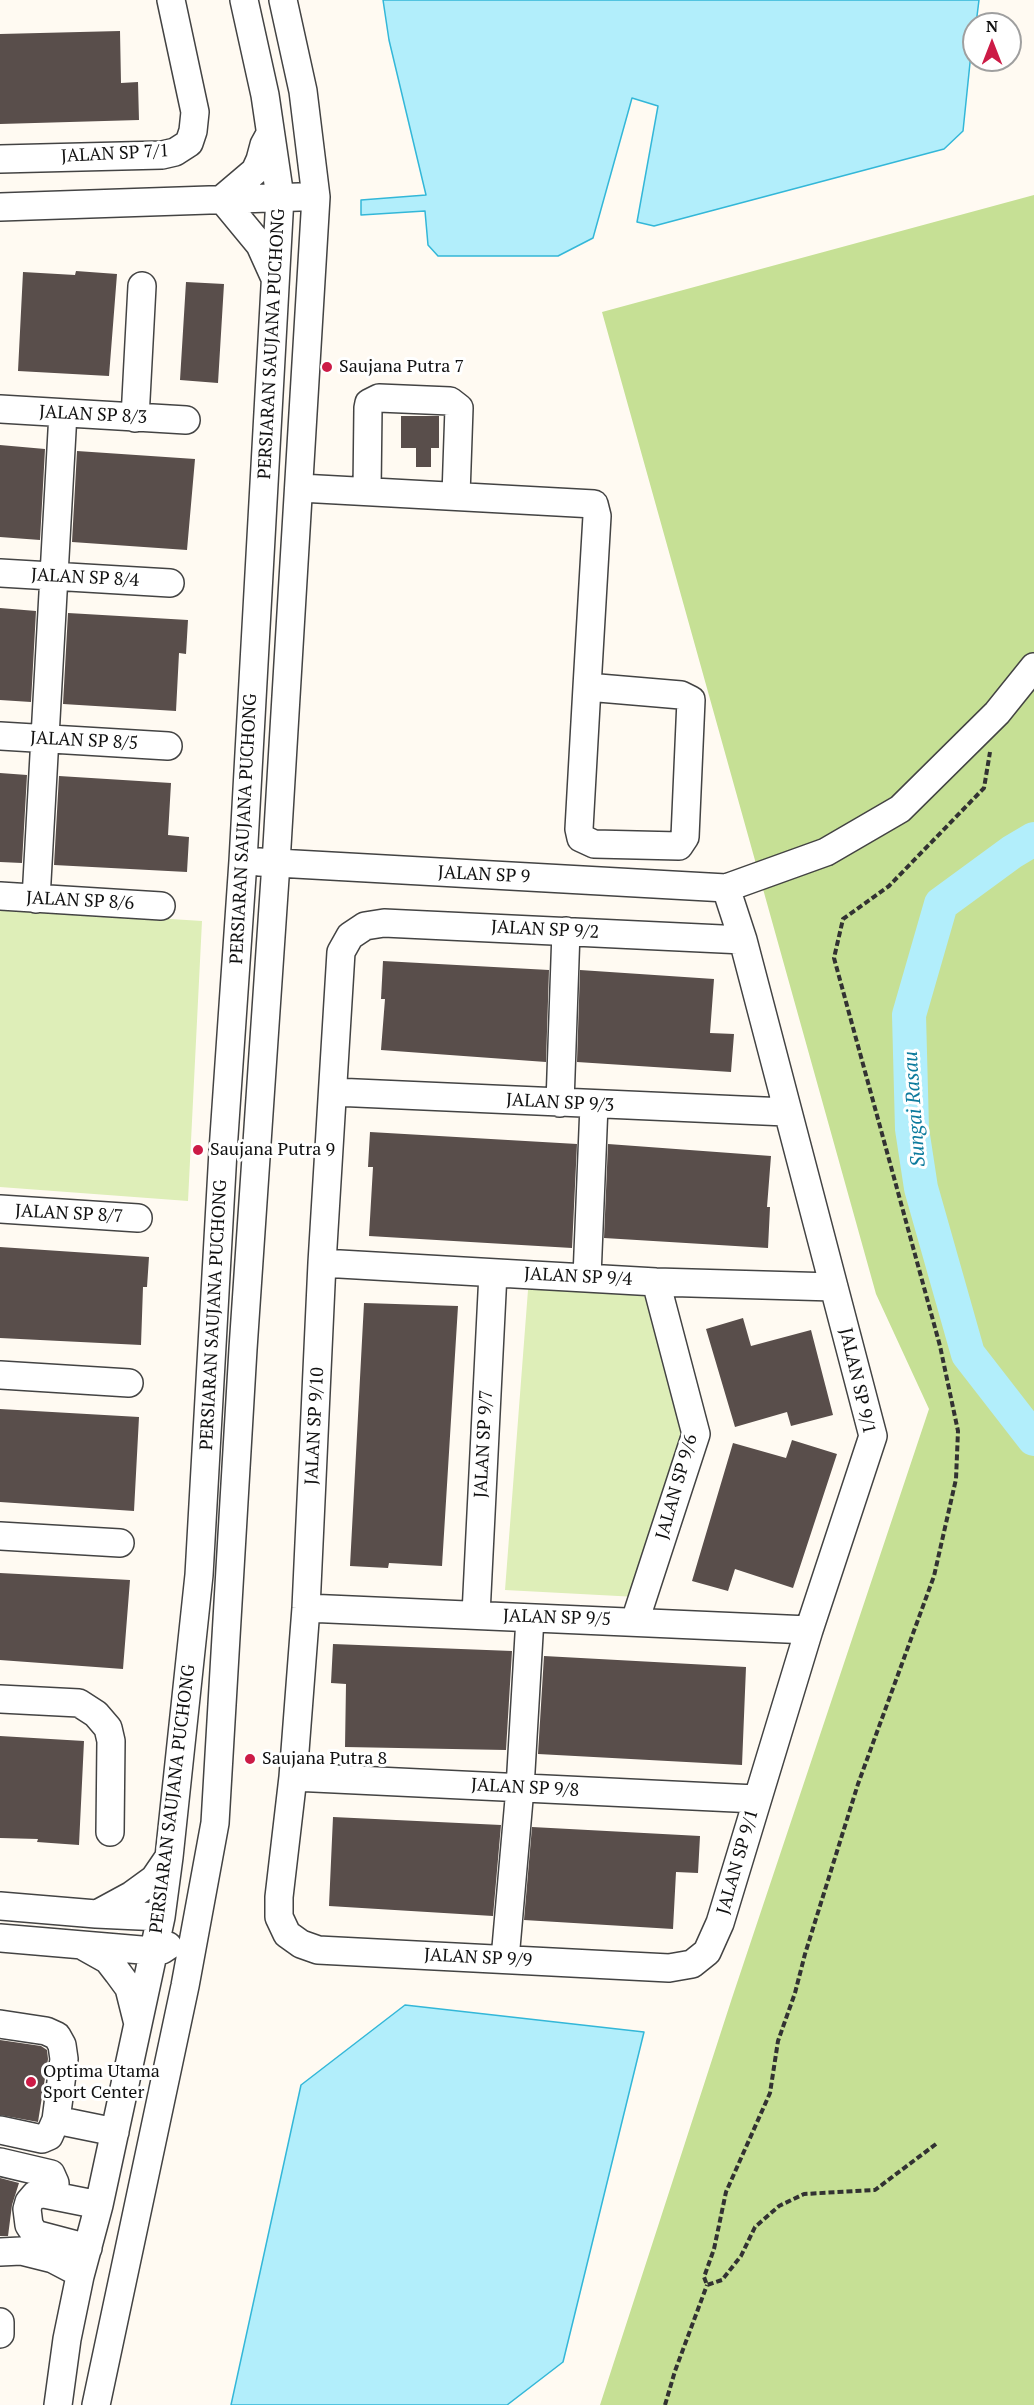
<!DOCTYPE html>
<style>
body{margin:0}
#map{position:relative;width:1034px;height:2405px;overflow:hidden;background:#fffaf2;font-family:"PT Serif",serif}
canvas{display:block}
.north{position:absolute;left:962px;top:12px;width:60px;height:60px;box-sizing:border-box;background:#fff;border:2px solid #9f9f9f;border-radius:50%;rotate:0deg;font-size:16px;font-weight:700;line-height:24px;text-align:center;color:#101010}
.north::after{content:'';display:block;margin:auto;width:21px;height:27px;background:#cc1b46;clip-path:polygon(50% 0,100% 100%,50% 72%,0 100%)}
</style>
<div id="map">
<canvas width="1034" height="2405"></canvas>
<div class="north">N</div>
</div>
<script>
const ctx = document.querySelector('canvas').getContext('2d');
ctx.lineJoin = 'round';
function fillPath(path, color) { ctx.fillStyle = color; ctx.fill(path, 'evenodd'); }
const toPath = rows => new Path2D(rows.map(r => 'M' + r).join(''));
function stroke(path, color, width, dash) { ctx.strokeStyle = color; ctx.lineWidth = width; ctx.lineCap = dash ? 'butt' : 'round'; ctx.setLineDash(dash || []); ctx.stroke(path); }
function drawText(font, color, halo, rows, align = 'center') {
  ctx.font = font + ' "PT Serif",serif'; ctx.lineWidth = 6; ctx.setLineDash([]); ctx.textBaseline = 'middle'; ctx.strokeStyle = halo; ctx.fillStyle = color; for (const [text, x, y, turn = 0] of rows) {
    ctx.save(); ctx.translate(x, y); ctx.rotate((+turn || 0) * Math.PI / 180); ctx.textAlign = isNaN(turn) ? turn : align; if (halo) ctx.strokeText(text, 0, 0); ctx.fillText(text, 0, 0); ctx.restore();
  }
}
fillPath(toPath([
 [0,908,202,921,188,1201,0,1187],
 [529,1277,652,1285,690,1426,637,1597,505,1590]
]), '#deeeb8');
fillPath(toPath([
 [1034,195,1034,2405,600,2405,732,1998,929,1409,876,1294,602,312]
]), '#c6e095');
const water = toPath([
 [383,0,979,0,976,24,974,24,963,131,944,149,654,226,637,222,658,106,632,98,593,238,558,256,438,256,428,245,425,211,361,215,361,200,426,195,389,40,383,0],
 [405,2005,644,2032,563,2362,507,2405,231,2405,301,2085,405,2005]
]);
fillPath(water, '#b2eefb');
stroke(water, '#33b7d8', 1.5);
stroke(toPath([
 [1034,839,1012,852,941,904,909,1015,912,1129,921,1188,968,1354,1034,1439]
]), '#b2eefb', 34);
fillPath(toPath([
 [120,31,121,83,138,82,139,120,0,124,0,34],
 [76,271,117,274,109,376,18,371,23,272,75,275],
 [186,282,224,284,218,383,180,380],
 [401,416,439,416,439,448,431,448,431,467,416,467,416,448,401,448],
 [0,445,45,449,40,540,0,537],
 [77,451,195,459,187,550,72,542],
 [0,608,36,611,31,702,0,700],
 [68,613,188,620,186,654,179,653,176,711,63,704],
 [0,773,27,775,22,863,0,862],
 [59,776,171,783,168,835,189,837,187,872,54,865],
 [383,961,549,970,546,1062,381,1050,385,999,381,999],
 [580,970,714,979,710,1033,734,1034,731,1072,577,1062],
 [370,1132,577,1144,572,1248,369,1236,373,1167,368,1167],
 [608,1144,771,1156,767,1207,770,1207,768,1248,604,1238],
 [0,1247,149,1257,147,1287,143,1287,141,1345,0,1338],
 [364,1303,458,1306,442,1566,389,1563,388,1568,350,1566],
 [743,1318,751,1346,811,1330,833,1415,791,1426,787,1412,735,1427,706,1329],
 [0,1409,139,1417,134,1511,0,1502],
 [792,1440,837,1454,793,1588,735,1569,728,1591,692,1581,733,1443,786,1458],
 [0,1573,130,1580,123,1669,0,1660],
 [333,1644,512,1651,506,1750,345,1747,346,1684,331,1683],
 [544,1656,746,1667,742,1765,538,1754],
 [0,1736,84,1741,79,1845,37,1842,38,1839,0,1838],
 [333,1817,501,1825,493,1916,329,1906],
 [532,1827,700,1836,698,1873,676,1872,673,1929,524,1920],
 [0,2040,41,2046,47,2050,48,2059,38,2122,0,2115],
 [0,2178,19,2183,12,2205,8,2236,0,2236]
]), '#594e4b');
const minor = toPath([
 [270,134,264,145,260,160,255,171,222,199,260,245,274,276],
 [0,159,162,155,175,152,189,143,193,131,195,112,171,0],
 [0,207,299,197],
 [0,409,186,420],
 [135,418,142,286],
 [300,488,594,504,597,516,587,687,579,829,581,838,594,844,679,846,685,837,691,700,681,695,587,687],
 [367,491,368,408,369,403,379,398,450,401,459,408,456,495],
 [0,573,170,583],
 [0,736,168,746],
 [259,862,726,888,826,852,900,809,997,713,1034,667],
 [726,888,743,940,873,1436,809,1630,720,1923,707,1952,692,1964,669,1968,318,1950,301,1944,287,1934,279,1917,279,1897,293,1777,306,1608,322,1263,341,952,350,936,365,926,384,923,743,940],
 [0,896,161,906],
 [36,899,63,413],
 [334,1092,786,1112],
 [560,1103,566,931],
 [0,1209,138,1218],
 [322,1263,656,1282,834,1287],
 [587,1277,594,1105],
 [0,1375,129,1383],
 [0,1536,120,1543],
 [306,1608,809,1630],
 [476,1614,493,1273],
 [635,1621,696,1434,656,1282],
 [0,1699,79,1703,96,1714,108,1728,111,1741,110,1832],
 [293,1777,756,1799],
 [0,1906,96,1914,161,1917],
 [97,1914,132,1895,154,1879,169,1857],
 [0,1938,153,1951,162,1950,168,1946],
 [83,1946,108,1960,118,1973,129,1988,137,2020],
 [505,1959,520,1788,530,1618],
 [0,2024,46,2031,57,2036,62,2045,64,2059,56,2120,49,2136,42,2139,0,2130],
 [56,2120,115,2132],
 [0,2162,51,2174,55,2183,55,2195],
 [88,2248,35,2234,29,2225,27,2209,29,2202,35,2195,44,2194,99,2205],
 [0,2252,21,2251,53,2259,74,2270,80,2276],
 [0,2322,0,2334],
 [58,2405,67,2339,80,2276,99,2205,161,1917,169,1857,199,1575,223,1151,243,861,280,197,265,95,244,0],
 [96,2405,185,1986,215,1823,243,1349,276,863,316,197,303,91,283,0]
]);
stroke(minor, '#434343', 30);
stroke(toPath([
 [936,2144,875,2190,804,2194,779,2206,755,2227,741,2256,722,2280,707,2285,704,2277,714,2249,726,2192,770,2093,778,2041,795,1993,805,1954,858,1784,934,1576,956,1479,958,1431,940,1346,834,958,843,919,889,886,984,788,990,752],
 [665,2405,675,2371,707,2285]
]), '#323232', 4, [6, 3]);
stroke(minor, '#fff', 27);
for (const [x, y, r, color] of [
 [327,367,6,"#cc1b46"],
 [198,1150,6,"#cc1b46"],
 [250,1759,6,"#cc1b46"],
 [31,2082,6,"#cc1b46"]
]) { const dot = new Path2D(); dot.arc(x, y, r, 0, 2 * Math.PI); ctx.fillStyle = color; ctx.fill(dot); stroke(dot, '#fff', 2); }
drawText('18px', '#101010', '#fff', [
 ["JALAN SP 7/1",115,154,-3],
 ["PERSIARAN SAUJANA PUCHONG",272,344,-87],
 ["JALAN SP 8/3",93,415,3],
 ["JALAN SP 8/4",85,578,3],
 ["JALAN SP 8/5",84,741,3],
 ["PERSIARAN SAUJANA PUCHONG",244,829,-87],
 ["JALAN SP 9",484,875,3],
 ["JALAN SP 8/6",80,901,3],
 ["JALAN SP 9/2",545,930,3],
 ["JALAN SP 9/3",560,1103,3],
 ["JALAN SP 8/7",69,1214,3],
 ["JALAN SP 9/4",578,1277,3],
 ["PERSIARAN SAUJANA PUCHONG",214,1315,-87],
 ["JALAN SP 9/1",857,1381,77],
 ["JALAN SP 9/10",315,1426,-87],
 ["JALAN SP 9/7",484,1444,-87],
 ["JALAN SP 9/6",677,1487,-74],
 ["JALAN SP 9/5",557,1618,2],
 ["JALAN SP 9/8",525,1788,3],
 ["PERSIARAN SAUJANA PUCHONG",173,1799,-83],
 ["JALAN SP 9/1",738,1862,-74],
 ["JALAN SP 9/9",478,1958,3]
]);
drawText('18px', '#101010', '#fff', [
 ["Saujana Putra 7",339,367],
 ["Saujana Putra 9",210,1150],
 ["Saujana Putra 8",262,1759],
 ["Optima Utama",43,2072],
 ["Sport Center",43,2093]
], 'left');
drawText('italic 20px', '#0d7b9d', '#fff', [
 ["Sungai Rasau",915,1109,-94]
]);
</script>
